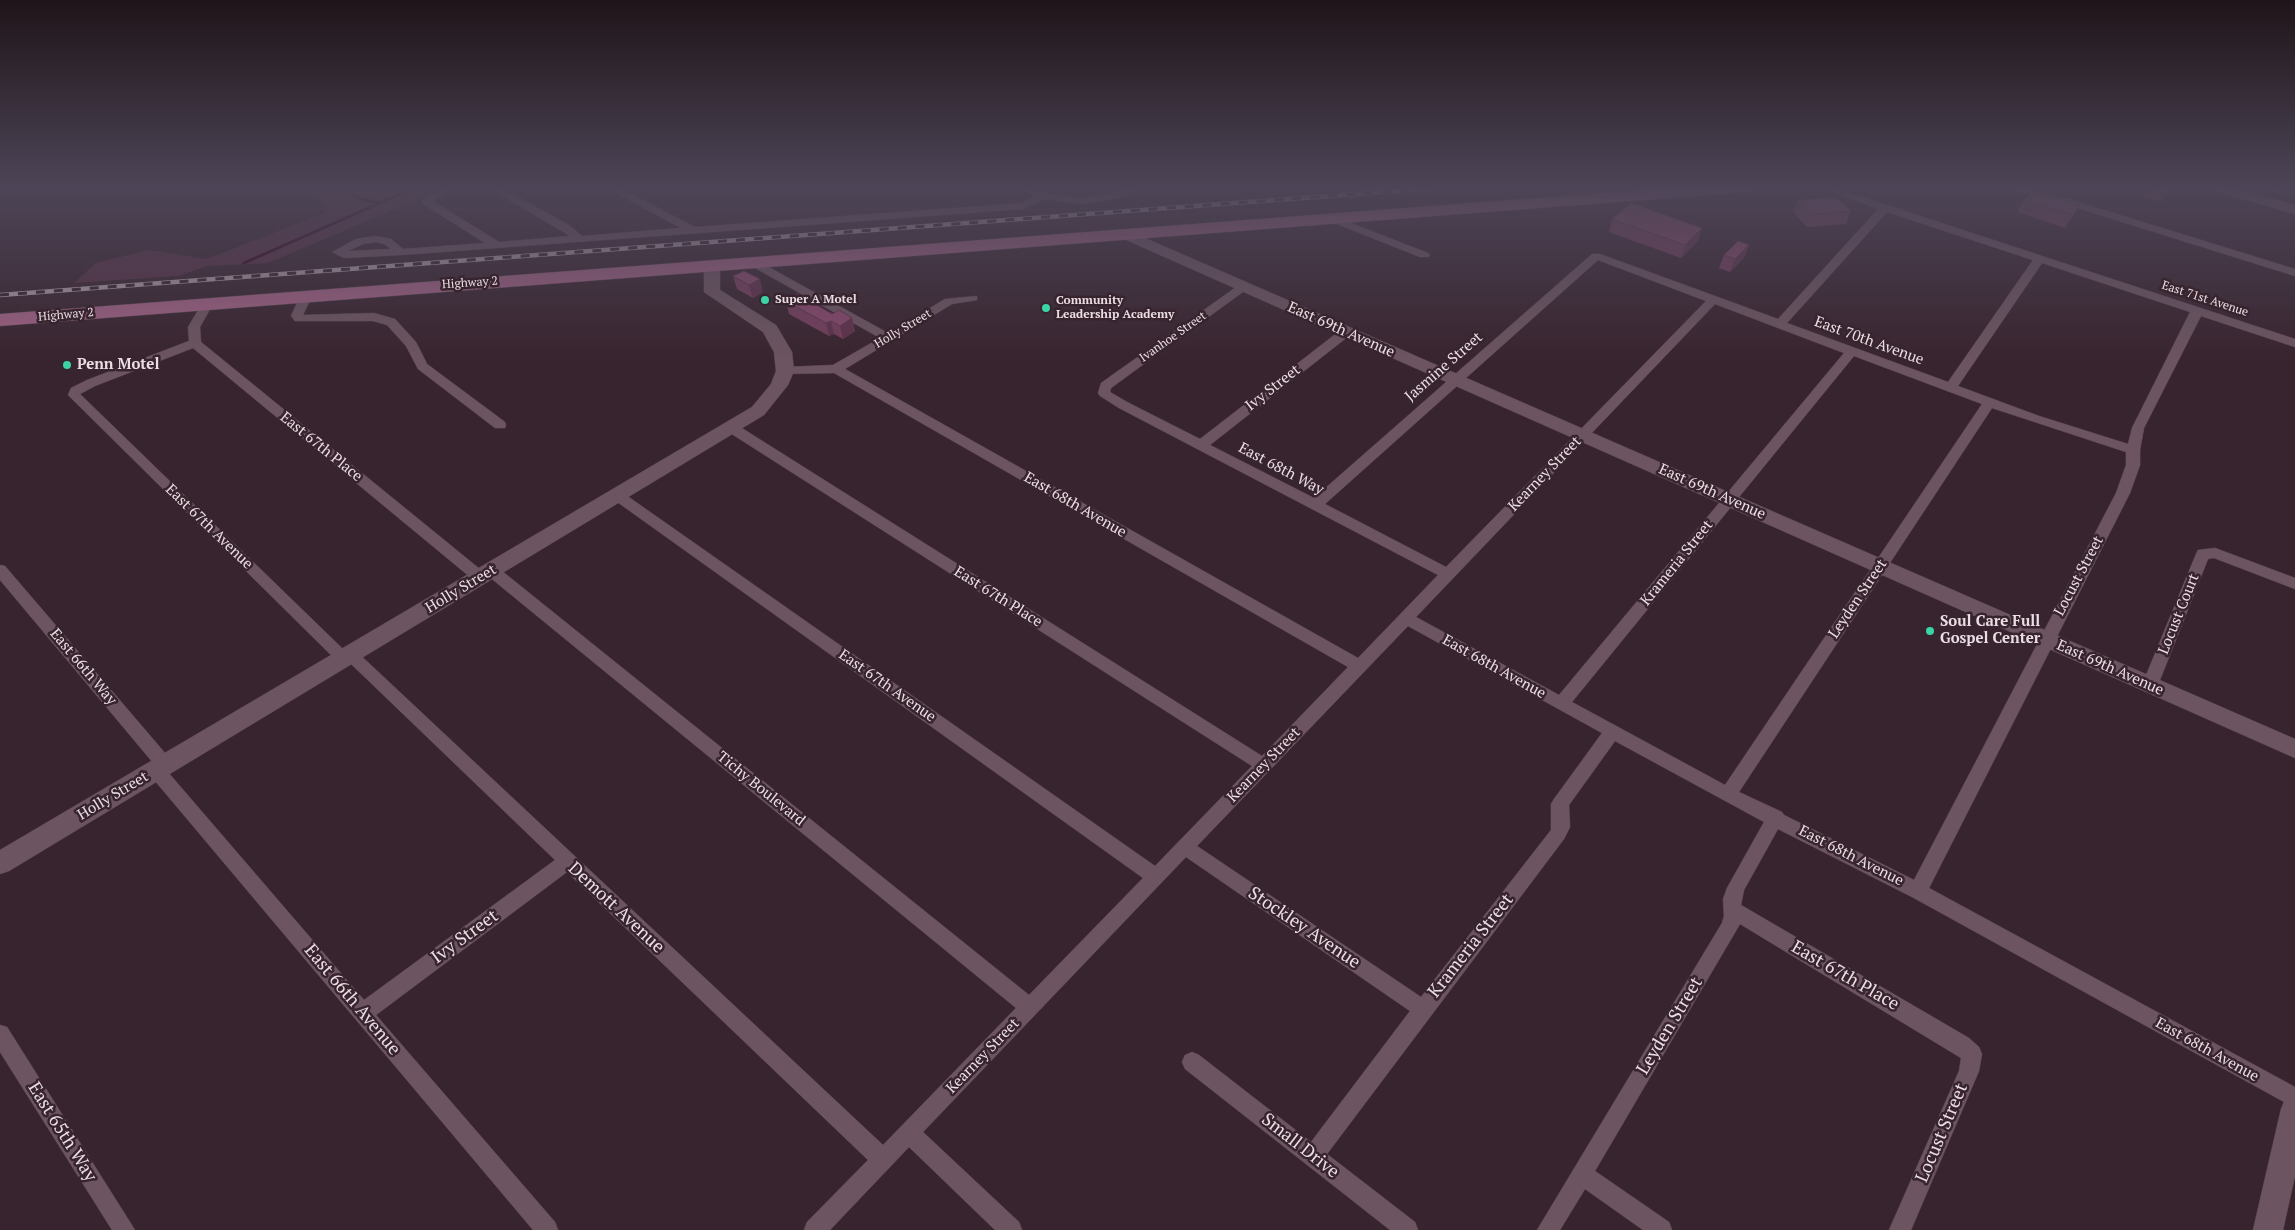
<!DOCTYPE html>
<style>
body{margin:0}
canvas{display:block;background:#38242e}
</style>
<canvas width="2295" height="1230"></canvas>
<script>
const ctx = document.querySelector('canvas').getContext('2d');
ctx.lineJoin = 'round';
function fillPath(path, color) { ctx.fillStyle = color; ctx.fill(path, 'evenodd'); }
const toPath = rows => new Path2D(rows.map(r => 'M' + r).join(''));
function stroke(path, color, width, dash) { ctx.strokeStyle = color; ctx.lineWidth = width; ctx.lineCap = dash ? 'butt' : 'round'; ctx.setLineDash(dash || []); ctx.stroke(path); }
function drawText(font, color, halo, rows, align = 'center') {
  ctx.font = font + ' "PT Serif",serif'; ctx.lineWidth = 5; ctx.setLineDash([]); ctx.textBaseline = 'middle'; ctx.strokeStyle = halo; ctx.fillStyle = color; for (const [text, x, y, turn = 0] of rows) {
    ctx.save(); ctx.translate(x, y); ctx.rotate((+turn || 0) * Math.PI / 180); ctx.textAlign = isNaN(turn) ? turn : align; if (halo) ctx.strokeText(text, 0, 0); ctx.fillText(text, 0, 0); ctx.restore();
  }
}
fillPath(toPath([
 [298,187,447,187,268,263,207,266,178,276,74,283,96,263,149,250,207,259,325,213,328,206]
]), '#552f43');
stroke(toPath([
 [349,187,352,194,361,199,378,203],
 [244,263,416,187]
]), '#340020', 3);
const street = toPath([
 [443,187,457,187,433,201,499,242,570,236,487,187,500,187,569,225,582,236,681,228,605,187,618,187,695,227,1022,203,1035,196,1017,187,1031,187,1045,193,1084,198,1124,190,1130,187,1142,187,1127,196,1084,204,1045,199,1024,209,401,255,344,258,332,252,356,239,376,236,391,239,403,249,485,243,423,204,422,202,430,193,443,187],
 [376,242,384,244,391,249,348,251,363,244,376,242],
 [1817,187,1832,187,2295,339,2295,347,2201,316,2144,428,2140,450,2140,465,2130,493,1929,888,2295,1087,2295,1108,1912,897,1778,829,1744,890,1741,905,1969,1038,1979,1047,1982,1054,1979,1071,1911,1230,1889,1230,1959,1071,1961,1058,1740,924,1595,1171,1669,1222,1672,1230,1643,1230,1585,1189,1560,1230,1537,1230,1722,923,1724,916,1723,899,1727,888,1764,822,1615,741,1569,805,1570,827,1564,839,1327,1154,1415,1222,1418,1230,1390,1230,1185,1069,1182,1062,1185,1055,1192,1052,1199,1055,1311,1142,1410,1011,1186,857,923,1132,1019,1222,1022,1230,995,1230,909,1147,830,1230,804,1230,807,1222,868,1160,567,872,376,1015,555,1222,558,1230,533,1230,150,775,148,770,150,765,154,764,0,580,0,565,5,566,171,760,173,765,171,770,167,771,364,1000,555,860,350,663,344,665,339,663,68,395,71,388,87,380,189,341,188,327,203,302,211,302,213,304,200,327,201,342,486,574,488,578,486,582,476,582,193,348,95,386,80,394,345,651,351,649,356,651,883,1145,1016,1008,487,575,485,571,487,567,497,567,1029,995,1143,878,613,499,611,496,613,493,623,493,1155,866,1252,766,727,431,726,428,727,425,737,425,1262,756,1348,667,834,373,781,374,779,371,781,368,785,367,833,365,880,338,748,264,748,260,756,260,888,333,945,299,977,296,977,300,952,304,845,369,1358,658,1438,575,1119,408,1100,396,1098,393,1101,383,1239,285,1247,285,1247,289,1111,388,1110,392,1127,402,1200,439,1342,329,1350,329,1350,335,1210,445,1314,498,1592,254,1600,254,1778,319,1878,209,1817,187],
 [1887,212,2033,260,1948,382,1787,323,1887,212],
 [1598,260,1706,301,1446,567,1325,504,1598,260],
 [2042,263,2190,312,2132,428,2128,444,2039,416,1958,386,2042,263],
 [1715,304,1844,353,1559,695,1416,617,1715,304],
 [1854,356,1982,404,1725,785,1572,702,1854,356],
 [1992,408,2126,452,2126,465,2116,493,1914,880,1784,815,1782,812,1739,792,1992,408],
 [1408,626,1602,733,1554,799,1551,804,1551,830,1421,997,1197,846,1408,626],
 [2062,197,2295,269,2295,276,2058,202,2057,200,2062,197],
 [1333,216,1428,253,1430,255,1428,257,1420,257,1329,221,1329,217,1333,216],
 [306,293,312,296,303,315,374,313,395,319,416,342,427,364,505,422,506,425,505,428,495,428,418,369,406,346,387,325,373,321,295,321,291,316,300,296,306,293],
 [2215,548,2295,578,2295,589,2214,558,2208,559,2158,685,2156,689,2150,691,2144,689,2142,685,2196,554,2198,550,2215,548],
 [0,1025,7,1027,135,1230,112,1230,0,1052,0,1025]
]);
const secondary = toPath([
 [2209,187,2232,187,2295,205,2295,214,2211,190,2209,187],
 [1129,231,2295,739,2295,758,1124,239,1121,236,1129,231],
 [712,261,720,266,720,290,776,325,792,352,794,371,788,385,764,415,9,871,0,874,0,850,752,407,771,384,776,371,774,352,763,332,704,292,704,266,712,261],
 [2295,1095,2295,1176,2283,1230,2253,1230,2281,1109,2285,1099,2295,1095]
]);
const primary = toPath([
 [1684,187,1756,187,1748,192,0,326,0,314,1684,187],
 [2014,187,2032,187,2033,189,2025,194,2019,192,2014,187],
 [2210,187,2227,187,2228,188,2220,193,2212,190,2210,187]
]);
stroke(street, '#54434b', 1);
stroke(secondary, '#54434b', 1);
stroke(primary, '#54434b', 1);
fillPath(street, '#6c5460');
fillPath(secondary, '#6c5460');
fillPath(primary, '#9f6182');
const rail = toPath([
 [0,295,1450,187]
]);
stroke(rail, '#ad9ea5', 4.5);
stroke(rail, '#38242e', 3, [9]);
fillPath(toPath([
 [2148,187,2172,187,2162,202,2142,196],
 [2267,187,2285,187,2280,194,2266,190],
 [2038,192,2080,205,2065,228,2017,212,2024,200],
 [1798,200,1851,211,1846,224,1807,227,1793,212],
 [1612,219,1698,241,1681,258,1609,232],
 [1749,245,1744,258,1730,272,1719,268,1724,255],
 [733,276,763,292,753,298,737,289],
 [786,301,852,318,855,331,843,339,834,334,829,336,789,314]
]), '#743e5b');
fillPath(toPath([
 [2080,205,2072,218,2065,228,2073,215],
 [1702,228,1698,241,1681,258,1685,245],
 [1749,245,1744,258,1730,272,1735,259],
 [760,279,763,292,753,298,749,285],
 [852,318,855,331,843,339,840,326],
 [831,321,834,334,829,336,826,323]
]), '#5e324a');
const building = toPath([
 [2148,187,2172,187,2167,194,2148,188,2148,187],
 [2033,188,2038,192,2080,205,2073,215,2024,200,2033,188],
 [1836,197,1851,211,1812,214,1798,200,1836,197],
 [1631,203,1702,228,1685,245,1612,219,1631,203],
 [1738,241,1749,245,1735,259,1724,255,1738,241],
 [744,271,760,279,749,285,733,276,744,271],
 [798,294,832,314,839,310,852,318,840,326,831,321,826,323,786,301,798,294]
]);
fillPath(building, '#87486a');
stroke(building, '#5e324a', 1);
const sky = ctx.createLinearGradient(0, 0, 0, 359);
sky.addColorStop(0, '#1f1419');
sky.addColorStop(0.52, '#4d4557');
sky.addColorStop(1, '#4d455700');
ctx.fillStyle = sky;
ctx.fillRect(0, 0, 2295, 359);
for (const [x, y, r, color] of [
 [765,300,5,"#3ad4a5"],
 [1046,308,5,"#3ad4a5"],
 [67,365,5,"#3ad4a5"],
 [1930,631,5,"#3ad4a5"]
]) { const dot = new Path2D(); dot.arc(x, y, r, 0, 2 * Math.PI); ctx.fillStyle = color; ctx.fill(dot); stroke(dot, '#38242e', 2); }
drawText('12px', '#eadde3', '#38242e', [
 ["Highway 2",470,283,-4],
 ["East 71st Avenue",2205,299,18],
 ["Highway 2",66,315,-5],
 ["Holly Street",903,329,-31],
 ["Ivanhoe Street",1173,337,-35]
]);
drawText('bold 12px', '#eadde3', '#38242e', [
 ["Super A Motel",775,300],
 ["Community",1056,301],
 ["Leadership Academy",1056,315]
], 'left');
drawText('15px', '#eadde3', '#38242e', [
 ["East 69th Avenue",1341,330,24],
 ["East 70th Avenue",1869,341,20],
 ["Jasmine Street",1444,367,-41],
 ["Ivy Street",1273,388,-38],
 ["East 67th Place",321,447,39],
 ["East 68th Way",1281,469,28],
 ["Kearney Street",1545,474,-46],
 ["East 69th Avenue",1712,492,24],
 ["East 68th Avenue",1075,505,30],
 ["East 67th Avenue",209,527,44],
 ["Krameria Street",1677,563,-51],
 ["Locust Street",2079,576,-62],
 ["Holly Street",461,589,-31],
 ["East 67th Place",998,597,32],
 ["Leyden Street",1858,599,-56],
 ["Locust Court",2179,614,-68],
 ["East 66th Way",83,667,50],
 ["East 68th Avenue",1494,667,29],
 ["East 69th Avenue",2110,668,24],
 ["East 67th Avenue",887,686,35],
 ["Kearney Street",1264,765,-46],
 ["Tichy Boulevard",761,789,39],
 ["Holly Street",113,796,-31],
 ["East 68th Avenue",1851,856,27],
 ["East 68th Avenue",2207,1050,29],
 ["Kearney Street",983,1056,-46]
]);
drawText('bold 15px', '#eadde3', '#38242e', [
 ["Penn Motel",77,365],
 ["Soul Care Full",1940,622],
 ["Gospel Center",1940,639]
], 'left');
drawText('18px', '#eadde3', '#38242e', [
 ["Demott Avenue",616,908,43],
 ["Stockley Avenue",1304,928,34],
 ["Ivy Street",465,937,-36],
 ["Krameria Street",1471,946,-52],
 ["East 67th Place",1845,976,30],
 ["East 66th Avenue",352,1000,50],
 ["Leyden Street",1670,1026,-59],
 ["East 65th Way",62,1132,58],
 ["Locust Street",1942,1133,-67],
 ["Small Drive",1300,1146,38]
]);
</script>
